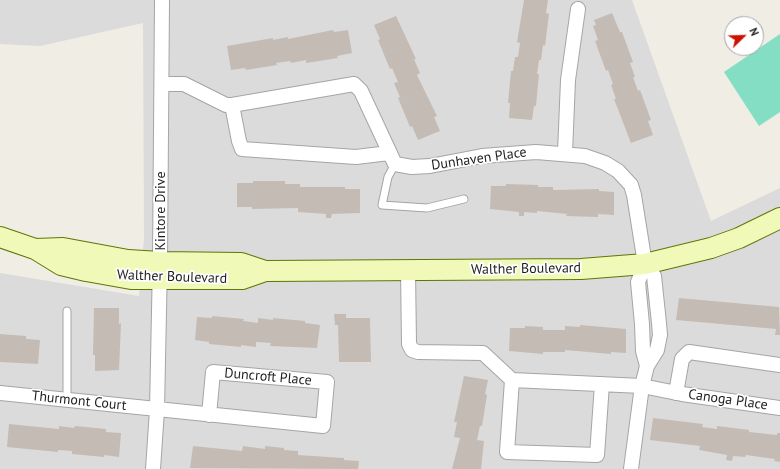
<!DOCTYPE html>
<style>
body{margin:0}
#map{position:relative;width:780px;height:469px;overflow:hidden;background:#efede4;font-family:"PT Sans",sans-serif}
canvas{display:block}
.north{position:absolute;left:724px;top:16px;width:40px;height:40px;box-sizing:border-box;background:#fff;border:1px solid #a5a5a5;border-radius:50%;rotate:67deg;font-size:11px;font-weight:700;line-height:16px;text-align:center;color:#1e1e1e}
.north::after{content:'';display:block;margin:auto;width:14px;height:18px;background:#cc1301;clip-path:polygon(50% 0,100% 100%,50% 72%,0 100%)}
</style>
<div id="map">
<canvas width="780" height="469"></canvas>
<div class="north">N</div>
</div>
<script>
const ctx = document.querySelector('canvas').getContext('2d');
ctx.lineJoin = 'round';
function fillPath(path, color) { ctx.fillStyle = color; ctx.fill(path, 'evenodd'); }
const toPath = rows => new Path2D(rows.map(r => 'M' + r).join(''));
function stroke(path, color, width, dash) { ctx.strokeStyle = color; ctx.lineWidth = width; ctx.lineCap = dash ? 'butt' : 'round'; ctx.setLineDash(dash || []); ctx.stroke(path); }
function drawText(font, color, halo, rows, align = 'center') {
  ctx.font = font + ' "PT Sans",sans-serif'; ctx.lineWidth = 3.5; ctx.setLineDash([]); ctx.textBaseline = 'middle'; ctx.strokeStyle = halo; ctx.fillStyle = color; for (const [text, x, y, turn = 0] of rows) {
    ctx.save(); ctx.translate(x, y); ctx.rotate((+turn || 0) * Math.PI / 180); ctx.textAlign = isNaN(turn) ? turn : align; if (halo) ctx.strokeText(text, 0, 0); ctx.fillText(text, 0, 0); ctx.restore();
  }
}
fillPath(toPath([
 [0,0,632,0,711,221,780,188,780,469,0,469,0,273,139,296,144,238,143,23,40,46,0,44]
]), '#dcdbdb');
fillPath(toPath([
 [780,34,780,112,759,126,724,72]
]), '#83dec3');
fillPath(toPath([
 [524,0,548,0,546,13,549,14,545,46,543,45,541,60,539,60,537,74,539,74,536,106,534,106,532,120,509,118,510,103,508,103,511,71,513,71,515,57,518,57,520,43,517,42],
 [612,13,620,32,622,32,633,62,630,63,635,77,633,77,638,91,640,90,651,120,648,121,653,135,631,143,614,99,616,99,611,85,613,84,608,70,606,71,595,41,598,40,593,26,596,25,594,20],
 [396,16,416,59,414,59,420,73,417,75,437,116,434,117,440,131,418,140,412,126,410,127,398,98,400,97,394,83,398,82,392,68,390,69,378,40,380,39,374,25],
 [333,30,334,32,348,30,352,53,337,56,338,58,306,63,306,60,291,63,290,61,276,63,277,65,246,70,245,68,231,70,227,46,273,38,273,40,288,37,288,39],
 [253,181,285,181,285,184,300,184,300,187,345,187,345,189,360,189,360,213,332,214,331,218,326,218,326,214,298,212,298,208,252,209,252,207,237,207,237,183,253,183],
 [506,184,538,185,538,187,553,187,553,190,599,189,599,191,614,192,614,215,598,214,598,217,566,216,567,214,537,211,537,213,524,212,524,216,519,216,519,212,490,209,491,186,506,186],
 [679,298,779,307,780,335,775,335,776,329,676,320],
 [94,308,119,308,119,324,121,323,119,370,95,371,95,355,93,355],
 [334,314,346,314,346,318,370,318,371,362,339,362,338,325,335,325],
 [212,316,244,319,243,321,258,323,258,318,273,320,273,318,305,321,305,323,320,325,317,348,270,346,271,343,256,342,256,347,241,345,241,347,209,344,209,342,195,340,197,317,212,318],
 [580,325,626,329,626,353,611,352,611,354,565,350,565,352,543,352,543,354,509,351,510,328,525,328,525,326,543,327,543,330,565,330,565,326,580,327],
 [0,334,26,336,26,339,40,340,38,364,0,362],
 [464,376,488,380,485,394,487,395,482,426,480,426,477,440,484,441,481,469,452,469,460,438,454,437,457,422,454,422],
 [653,418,703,424,702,427,717,429,717,426,749,430,749,432,777,435,777,433,780,433,780,462,774,461,775,459,746,455,745,457,733,456,732,461,726,460,727,455,699,450,700,446,650,440],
 [9,424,59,429,59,426,74,428,75,426,106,429,106,432,121,433,119,457,104,455,104,457,72,454,72,451,58,450,58,452,7,447],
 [193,446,242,451,243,446,265,449,265,446,284,448,284,450,298,451,298,455,344,458,344,460,359,461,358,469,190,468]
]), '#c4bcb4');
const lane = toPath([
 [395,164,388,177,382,205,427,208,464,199],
 [67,400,67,311]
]);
const street = toPath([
 [162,84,184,84,226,105,232,105,354,84,361,91,395,164,412,167,430,166,482,156,536,152,585,156,605,163,618,171,631,185,634,195,645,264,654,276,659,323,660,335,657,350,647,366,642,386,631,469],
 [232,105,239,141,242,149,356,157,389,153],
 [565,153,568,80,578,9],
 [645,264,638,282,642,324,643,351,647,366],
 [408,270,409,344,412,350,418,352,483,353,512,380,642,386,682,394,780,408],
 [512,380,507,452,597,455,602,384],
 [0,393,323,426,327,382,213,372,209,415],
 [676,393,682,359,689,352,780,365],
 [153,469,157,410,160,262,162,0]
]);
const secondary = toPath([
 [0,237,35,249,61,265,86,271,131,279,242,279,265,271,581,269,645,264,711,248,739,238,780,218],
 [35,249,63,248,128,260,160,262,241,263,265,271]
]);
stroke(lane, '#a5a5a5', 9);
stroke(street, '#a5a5a5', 16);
stroke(secondary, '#5f7605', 22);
stroke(lane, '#fff', 7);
stroke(street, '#fff', 14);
stroke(secondary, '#f0f9b8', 20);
drawText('14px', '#1e1e1e', '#fff', [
 ["Dunhaven Place",479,159,-8],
 ["Kintore Drive",161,211,-90],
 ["Walther Boulevard",526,269,-1],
 ["Walther Boulevard",172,277,2],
 ["Duncroft Place",268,377,5],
 ["Canoga Place",728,400,8],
 ["Thurmont Court",79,401,6]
]);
</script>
